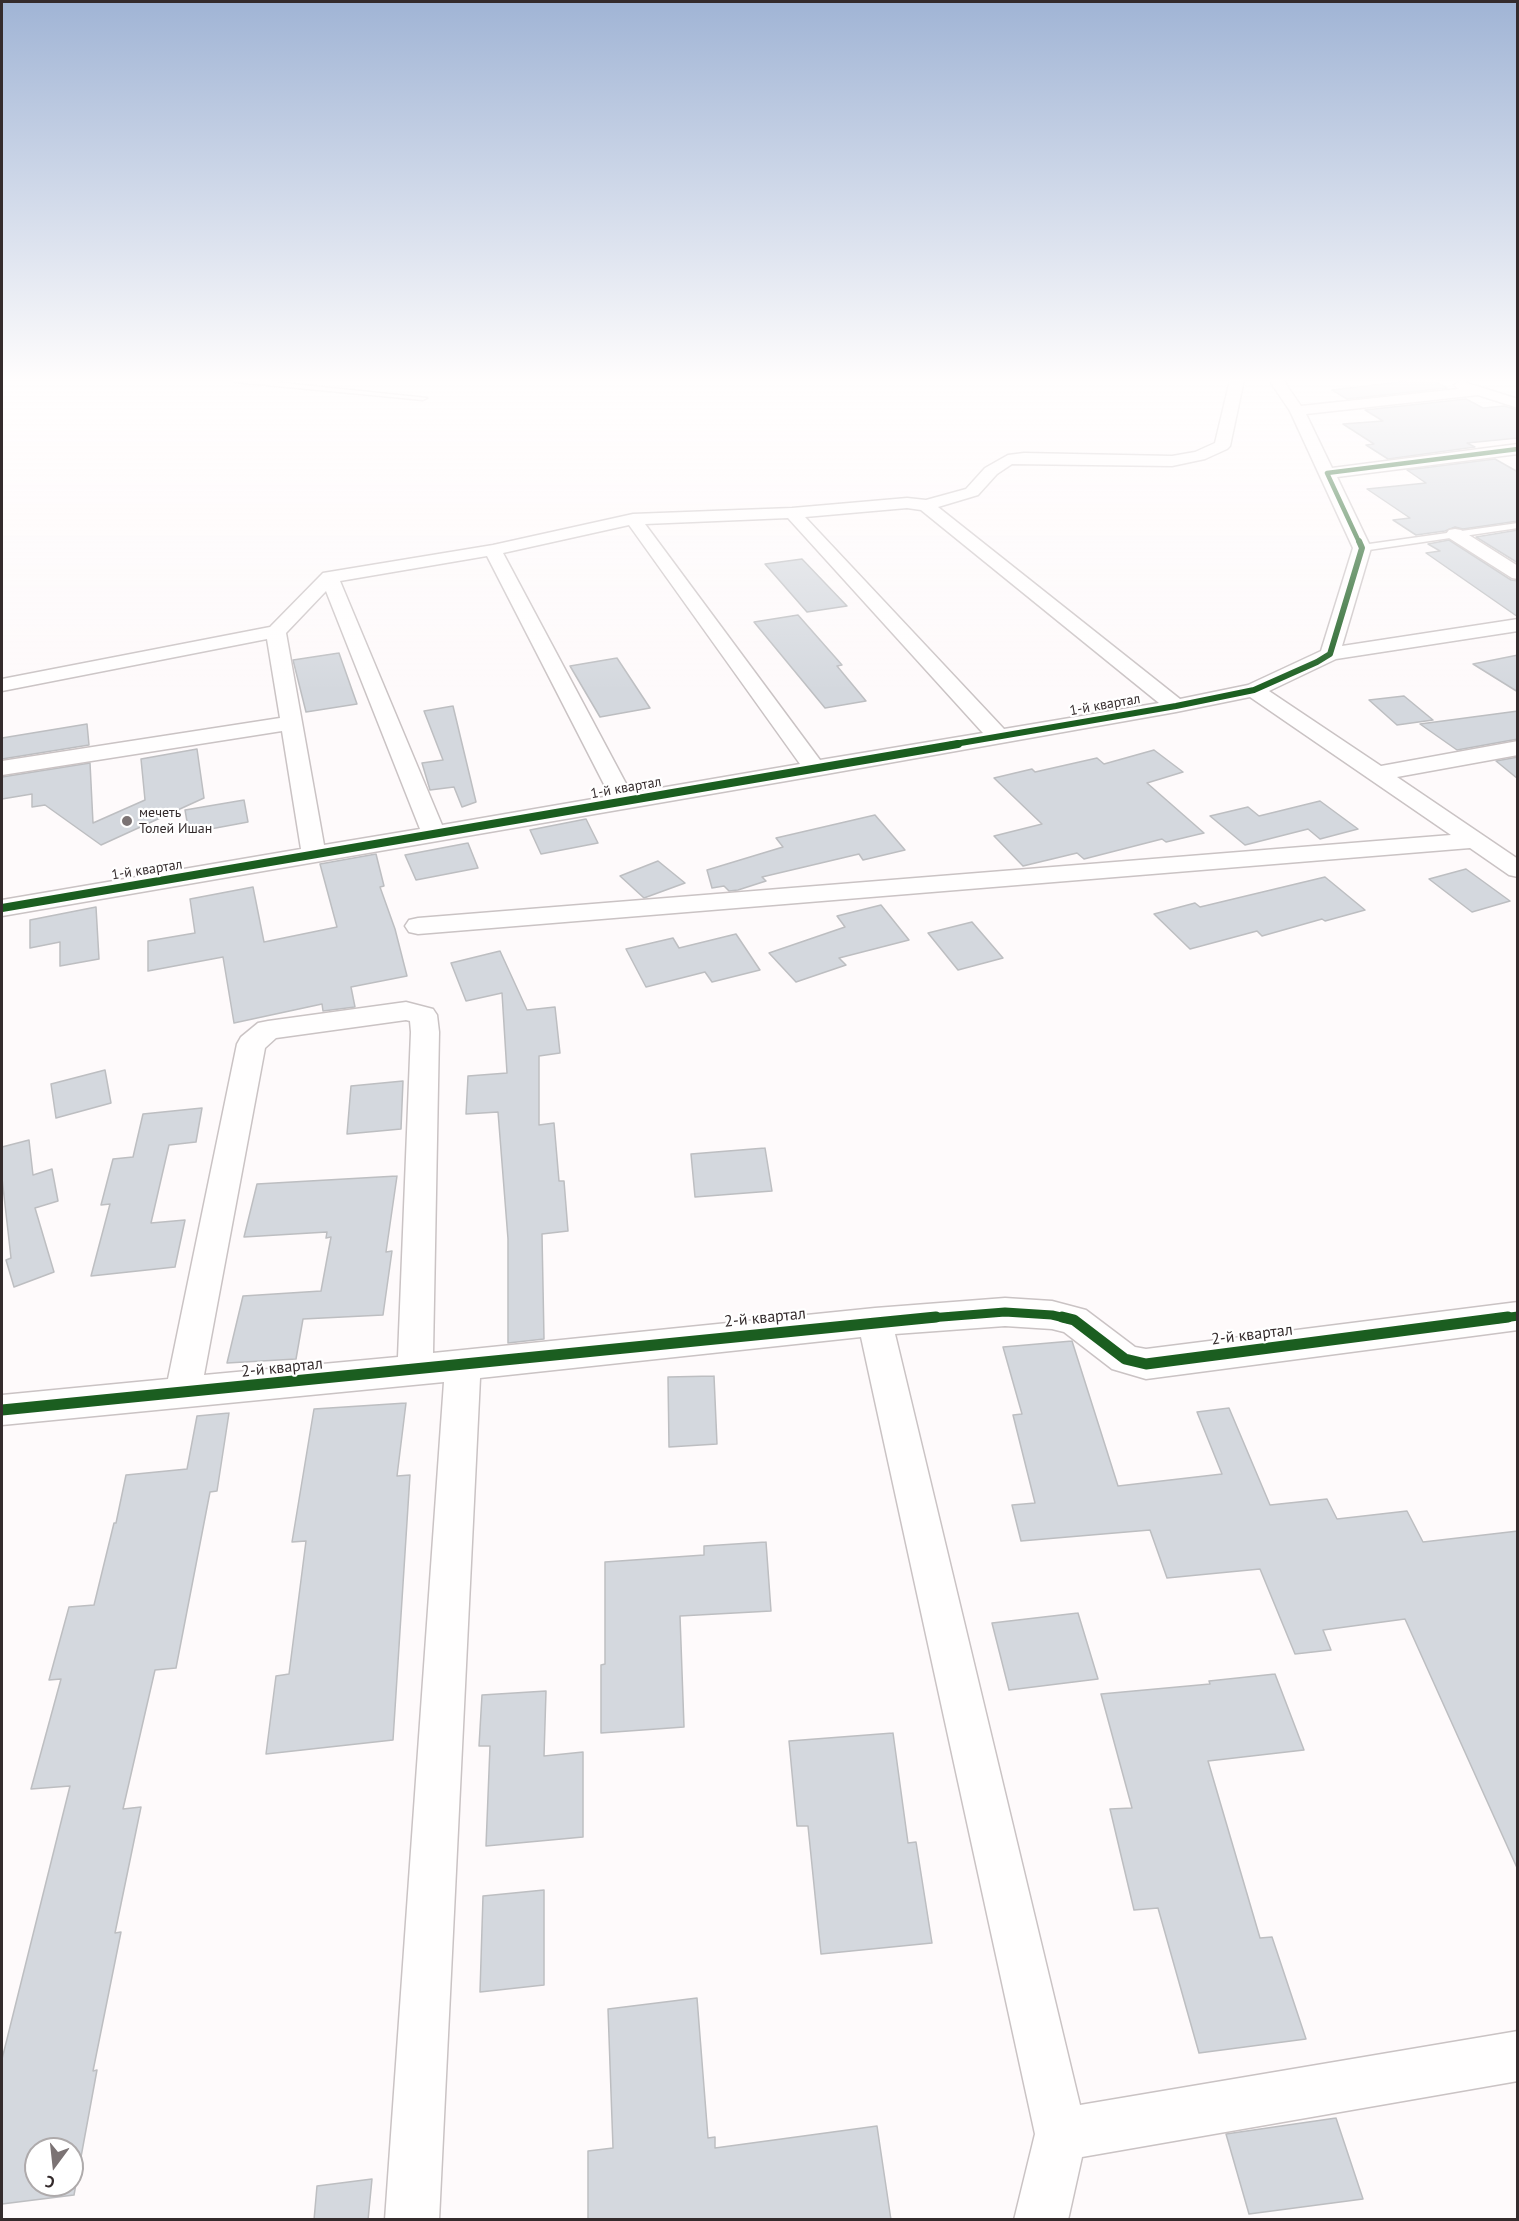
<!DOCTYPE html>
<meta charset="utf-8">
<style>
body{margin:0}
#map{position:relative;width:1519px;height:2221px;overflow:hidden;background:#fefafb;font-family:"PT Sans",sans-serif}
canvas{display:block}
.frame{position:absolute;inset:0;border:3px solid #342b2c;pointer-events:none}
.north{position:absolute;left:24px;top:2137px;width:60px;height:60px;box-sizing:border-box;background:#fff;border:2px solid #aeaaab;border-radius:50%;rotate:195deg;font-size:16px;font-weight:700;line-height:24px;text-align:center;color:#342b2c}
.north::after{content:'';display:block;margin:auto;width:21px;height:27px;background:#7b7374;clip-path:polygon(50% 0,100% 100%,50% 72%,0 100%)}
</style>
<div id="map">
<canvas width="1519" height="2221"></canvas>
<div class="frame"></div>
<div class="north">С</div>
</div>
<script>
const ctx = document.querySelector('canvas').getContext('2d');
ctx.lineJoin = 'round';
function fillPath(path, color) { ctx.fillStyle = color; ctx.fill(path, 'evenodd'); }
const toPath = rows => new Path2D(rows.map(r => 'M' + r).join(''));
function stroke(path, color, width, dash) { ctx.strokeStyle = color; ctx.lineWidth = width; ctx.lineCap = dash ? 'butt' : 'round'; ctx.setLineDash(dash || []); ctx.stroke(path); }
function drawText(font, color, halo, rows, align = 'center') {
  ctx.font = font + ' "PT Sans",sans-serif'; ctx.lineWidth = 4.5; ctx.setLineDash([]); ctx.textBaseline = 'middle'; ctx.strokeStyle = halo; ctx.fillStyle = color; for (const [text, x, y, turn = 0] of rows) {
    ctx.save(); ctx.translate(x, y); ctx.rotate((+turn || 0) * Math.PI / 180); ctx.textAlign = isNaN(turn) ? turn : align; if (halo) ctx.strokeText(text, 0, 0); ctx.fillText(text, 0, 0); ctx.restore();
  }
}
const building = toPath([
 [1417,380,1432,380,1447,388,1347,399,1332,390,1417,380],
 [1466,399,1483,408,1504,406,1518,410,1518,438,1467,443,1475,447,1388,459,1366,445,1374,444,1343,424,1383,421,1365,410,1466,399],
 [1495,459,1518,472,1518,521,1463,529,1455,527,1445,531,1416,535,1393,520,1410,518,1367,489,1426,483,1407,470,1495,459],
 [1518,530,1518,563,1476,537,1518,530],
 [1449,540,1511,580,1518,581,1518,617,1426,553,1440,551,1428,544,1449,540],
 [802,559,847,606,807,612,765,564,802,559],
 [798,615,842,665,837,666,866,701,825,708,754,622,798,615],
 [339,653,357,704,306,712,293,660,339,653],
 [1518,655,1518,692,1473,664,1518,655],
 [617,658,650,708,600,717,570,666,617,658],
 [1404,696,1433,720,1397,725,1369,700,1404,696],
 [453,706,476,802,462,807,454,787,430,790,422,763,443,760,424,711,453,706],
 [1518,711,1518,739,1457,750,1420,724,1518,711],
 [87,724,89,745,2,759,2,738,87,724],
 [197,749,204,798,101,845,45,805,32,807,32,794,2,799,2,777,90,763,93,823,145,800,141,759,197,749],
 [1154,750,1183,772,1147,783,1204,833,1166,842,1162,839,1084,859,1077,853,1023,866,994,836,1042,824,994,778,1032,769,1035,772,1097,758,1104,764,1154,750],
 [1518,757,1518,779,1496,761,1518,757],
 [244,800,248,822,189,833,185,810,244,800],
 [1320,801,1358,829,1320,839,1308,829,1245,845,1210,816,1248,807,1259,816,1320,801],
 [875,815,905,850,863,860,859,854,762,877,766,881,738,890,729,891,724,886,712,888,707,870,783,847,776,838,875,815],
 [586,819,598,843,541,854,530,830,586,819],
 [468,843,478,868,416,880,405,855,468,843],
 [376,854,384,886,380,887,395,929,407,976,351,987,355,1007,323,1011,322,1004,234,1023,223,957,148,971,148,941,195,933,190,899,253,887,264,942,337,927,320,864,376,854],
 [658,861,685,883,644,898,620,876,658,861],
 [1466,869,1510,901,1472,912,1429,879,1466,869],
 [1325,877,1365,910,1325,921,1322,919,1262,936,1257,931,1190,949,1154,914,1195,903,1200,907,1325,877],
 [881,905,909,940,839,958,846,965,796,982,769,953,845,927,837,916,881,905],
 [96,907,99,959,60,966,60,942,30,948,30,920,96,907],
 [972,922,1003,958,958,970,928,933,972,922],
 [736,934,760,970,712,982,705,972,646,987,626,949,673,938,679,948,736,934],
 [500,951,527,1010,555,1007,560,1053,539,1056,539,1125,554,1123,559,1181,564,1181,568,1231,542,1234,544,1339,508,1343,508,1239,498,1112,466,1114,468,1076,507,1073,502,993,466,1001,451,963,500,951],
 [105,1070,111,1103,56,1118,51,1084,105,1070],
 [403,1081,401,1129,347,1134,351,1086,403,1081],
 [202,1108,196,1142,169,1145,151,1223,185,1220,175,1267,91,1276,110,1204,101,1205,113,1159,133,1157,143,1114,202,1108],
 [29,1140,33,1175,52,1169,58,1201,35,1208,54,1272,14,1287,6,1260,11,1258,2,1178,2,1147,29,1140],
 [765,1148,772,1191,695,1197,691,1154,765,1148],
 [397,1176,386,1252,392,1251,383,1315,303,1319,296,1359,227,1363,243,1296,321,1291,331,1237,326,1238,327,1232,244,1237,257,1184,397,1176],
 [1072,1341,1118,1486,1222,1474,1197,1412,1229,1408,1270,1505,1327,1499,1337,1519,1407,1511,1423,1542,1518,1531,1518,1870,1405,1619,1323,1630,1331,1650,1295,1654,1260,1569,1167,1578,1150,1530,1021,1541,1012,1505,1035,1503,1013,1415,1022,1414,1003,1347,1072,1341],
 [714,1376,717,1444,669,1447,668,1377,714,1376],
 [406,1403,397,1476,410,1475,393,1740,266,1754,276,1676,289,1674,306,1541,292,1542,314,1409,406,1403],
 [229,1413,217,1491,210,1492,176,1668,155,1670,123,1809,141,1807,115,1933,121,1932,93,2071,97,2070,74,2195,2,2204,2,2059,70,1786,31,1789,61,1679,49,1680,69,1607,94,1605,114,1523,116,1523,126,1475,187,1469,197,1416,229,1413],
 [36,2149,72,2149,72,2185,36,2185,36,2149],
 [766,1542,771,1611,680,1616,684,1727,601,1733,601,1665,605,1664,605,1562,704,1555,704,1546,766,1542],
 [1078,1613,1098,1679,1009,1690,992,1623,1078,1613],
 [1275,1674,1304,1750,1208,1761,1260,1938,1272,1937,1306,2039,1199,2053,1158,1908,1134,1910,1110,1809,1132,1808,1101,1694,1210,1684,1209,1681,1275,1674],
 [546,1691,544,1756,583,1752,583,1837,486,1846,490,1746,479,1746,482,1695,546,1691],
 [893,1733,908,1843,916,1842,932,1943,821,1954,808,1826,797,1826,789,1741,893,1733],
 [544,1890,544,1985,480,1992,483,1896,544,1890],
 [697,1998,708,2138,715,2137,715,2148,877,2126,891,2220,588,2220,588,2151,613,2148,608,2009,697,1998],
 [1336,2118,1363,2199,1249,2214,1226,2134,1336,2118],
 [372,2179,368,2220,314,2220,317,2186,372,2179]
]);
fillPath(building, '#d4d8de');
stroke(building, '#bdbec1', 1.5);
const lane = toPath([
 [232,380,255,380,427,398,423,400,235,382,232,380],
 [1518,523,1518,528,1362,551,1358,548,1362,545,1518,523]
]);
const street = toPath([
 [1230,380,1244,380,1230,446,1227,449,1205,459,1172,466,1012,464,997,474,978,495,938,507,1180,699,1248,685,1321,651,1353,548,1290,411,1269,380,1283,380,1301,406,1459,389,1454,385,1461,381,1518,399,1518,408,1478,395,1306,414,1332,468,1518,444,1518,454,1337,477,1371,548,1342,646,1518,619,1518,631,1336,659,1269,691,1381,766,1518,741,1518,755,1397,777,1518,859,1518,877,1509,875,1470,848,418,934,409,932,405,926,409,920,418,918,1451,835,1250,697,1176,712,815,776,2,916,2,900,301,849,282,731,2,775,2,761,280,718,267,639,2,691,2,679,270,627,323,573,329,572,493,545,633,514,792,508,907,498,926,500,966,489,985,468,1008,455,1024,453,1172,456,1195,452,1215,443,1230,380],
 [907,508,921,510,1159,703,1004,729,805,517,907,508],
 [788,518,983,733,820,760,645,524,788,518],
 [629,525,800,764,631,793,503,553,629,525],
 [487,556,610,796,442,825,340,581,487,556],
 [326,591,420,829,324,845,286,633,326,591],
 [1455,529,1461,530,1518,566,1518,579,1512,578,1449,538,1446,534,1449,530,1455,529],
 [406,1002,433,1009,437,1015,439,1032,433,1353,875,1308,1005,1298,1052,1301,1086,1310,1135,1347,1146,1349,1518,1302,1518,1330,1146,1379,1112,1369,1064,1332,1052,1329,1005,1326,895,1334,1080,2105,1518,2031,1518,2081,1082,2157,1068,2220,1014,2220,1035,2134,861,1337,480,1378,439,2220,385,2220,444,1382,2,1425,2,1395,168,1379,237,1044,241,1037,258,1023,268,1021,406,1002],
 [406,1020,410,1021,411,1032,398,1357,204,1375,265,1048,276,1038,406,1020]
]);
stroke(lane, '#cac3c4', 3);
stroke(street, '#cac3c4', 3);
fillPath(lane, '#fffefe');
fillPath(street, '#fffefe');
stroke(toPath([
 [1359,542,1327,473,1518,449]
]), '#1b5e20', 4.5);
stroke(toPath([
 [949,745,1176,706,1254,690,1317,662,1330,654,1362,548,1359,541]
]), '#1b5e20', 6);
stroke(toPath([
 [2,908,958,744]
]), '#1b5e20', 8);
stroke(toPath([
 [917,1319,1005,1312,1052,1315,1069,1319],
 [1496,1319,1518,1316]
]), '#1b5e20', 9);
stroke(toPath([
 [1062,1317,1074,1320,1125,1359,1146,1364,1508,1317],
 [2,1410,936,1317]
]), '#1b5e20', 11);
const sky = ctx.createLinearGradient(0, 0, 0, 691);
sky.addColorStop(0, '#a0b4d5');
sky.addColorStop(0.55, '#fffdfd');
sky.addColorStop(1, '#fffdfd00');
ctx.fillStyle = sky;
ctx.fillRect(0, 0, 1519, 691);
for (const [x, y, r, color] of [
 [127,821,6,"#7b7374"]
]) { const dot = new Path2D(); dot.arc(x, y, r, 0, 2 * Math.PI); ctx.fillStyle = color; ctx.fill(dot); stroke(dot, '#fff', 2); }
drawText('14px', '#342b2c', '#fff', [
 ["1-й квартал",1105,705,-10],
 ["1-й квартал",626,788,-10],
 ["1-й квартал",147,870,-9]
]);
drawText('14px', '#342b2c', '#fff', [
 ["мечеть",139,813],
 ["Толей Ишан",139,829]
], 'left');
drawText('16px', '#342b2c', '#fff', [
 ["2-й квартал",765,1318,-6],
 ["2-й квартал",1252,1335,-7],
 ["2-й квартал",282,1368,-6]
]);
</script>
